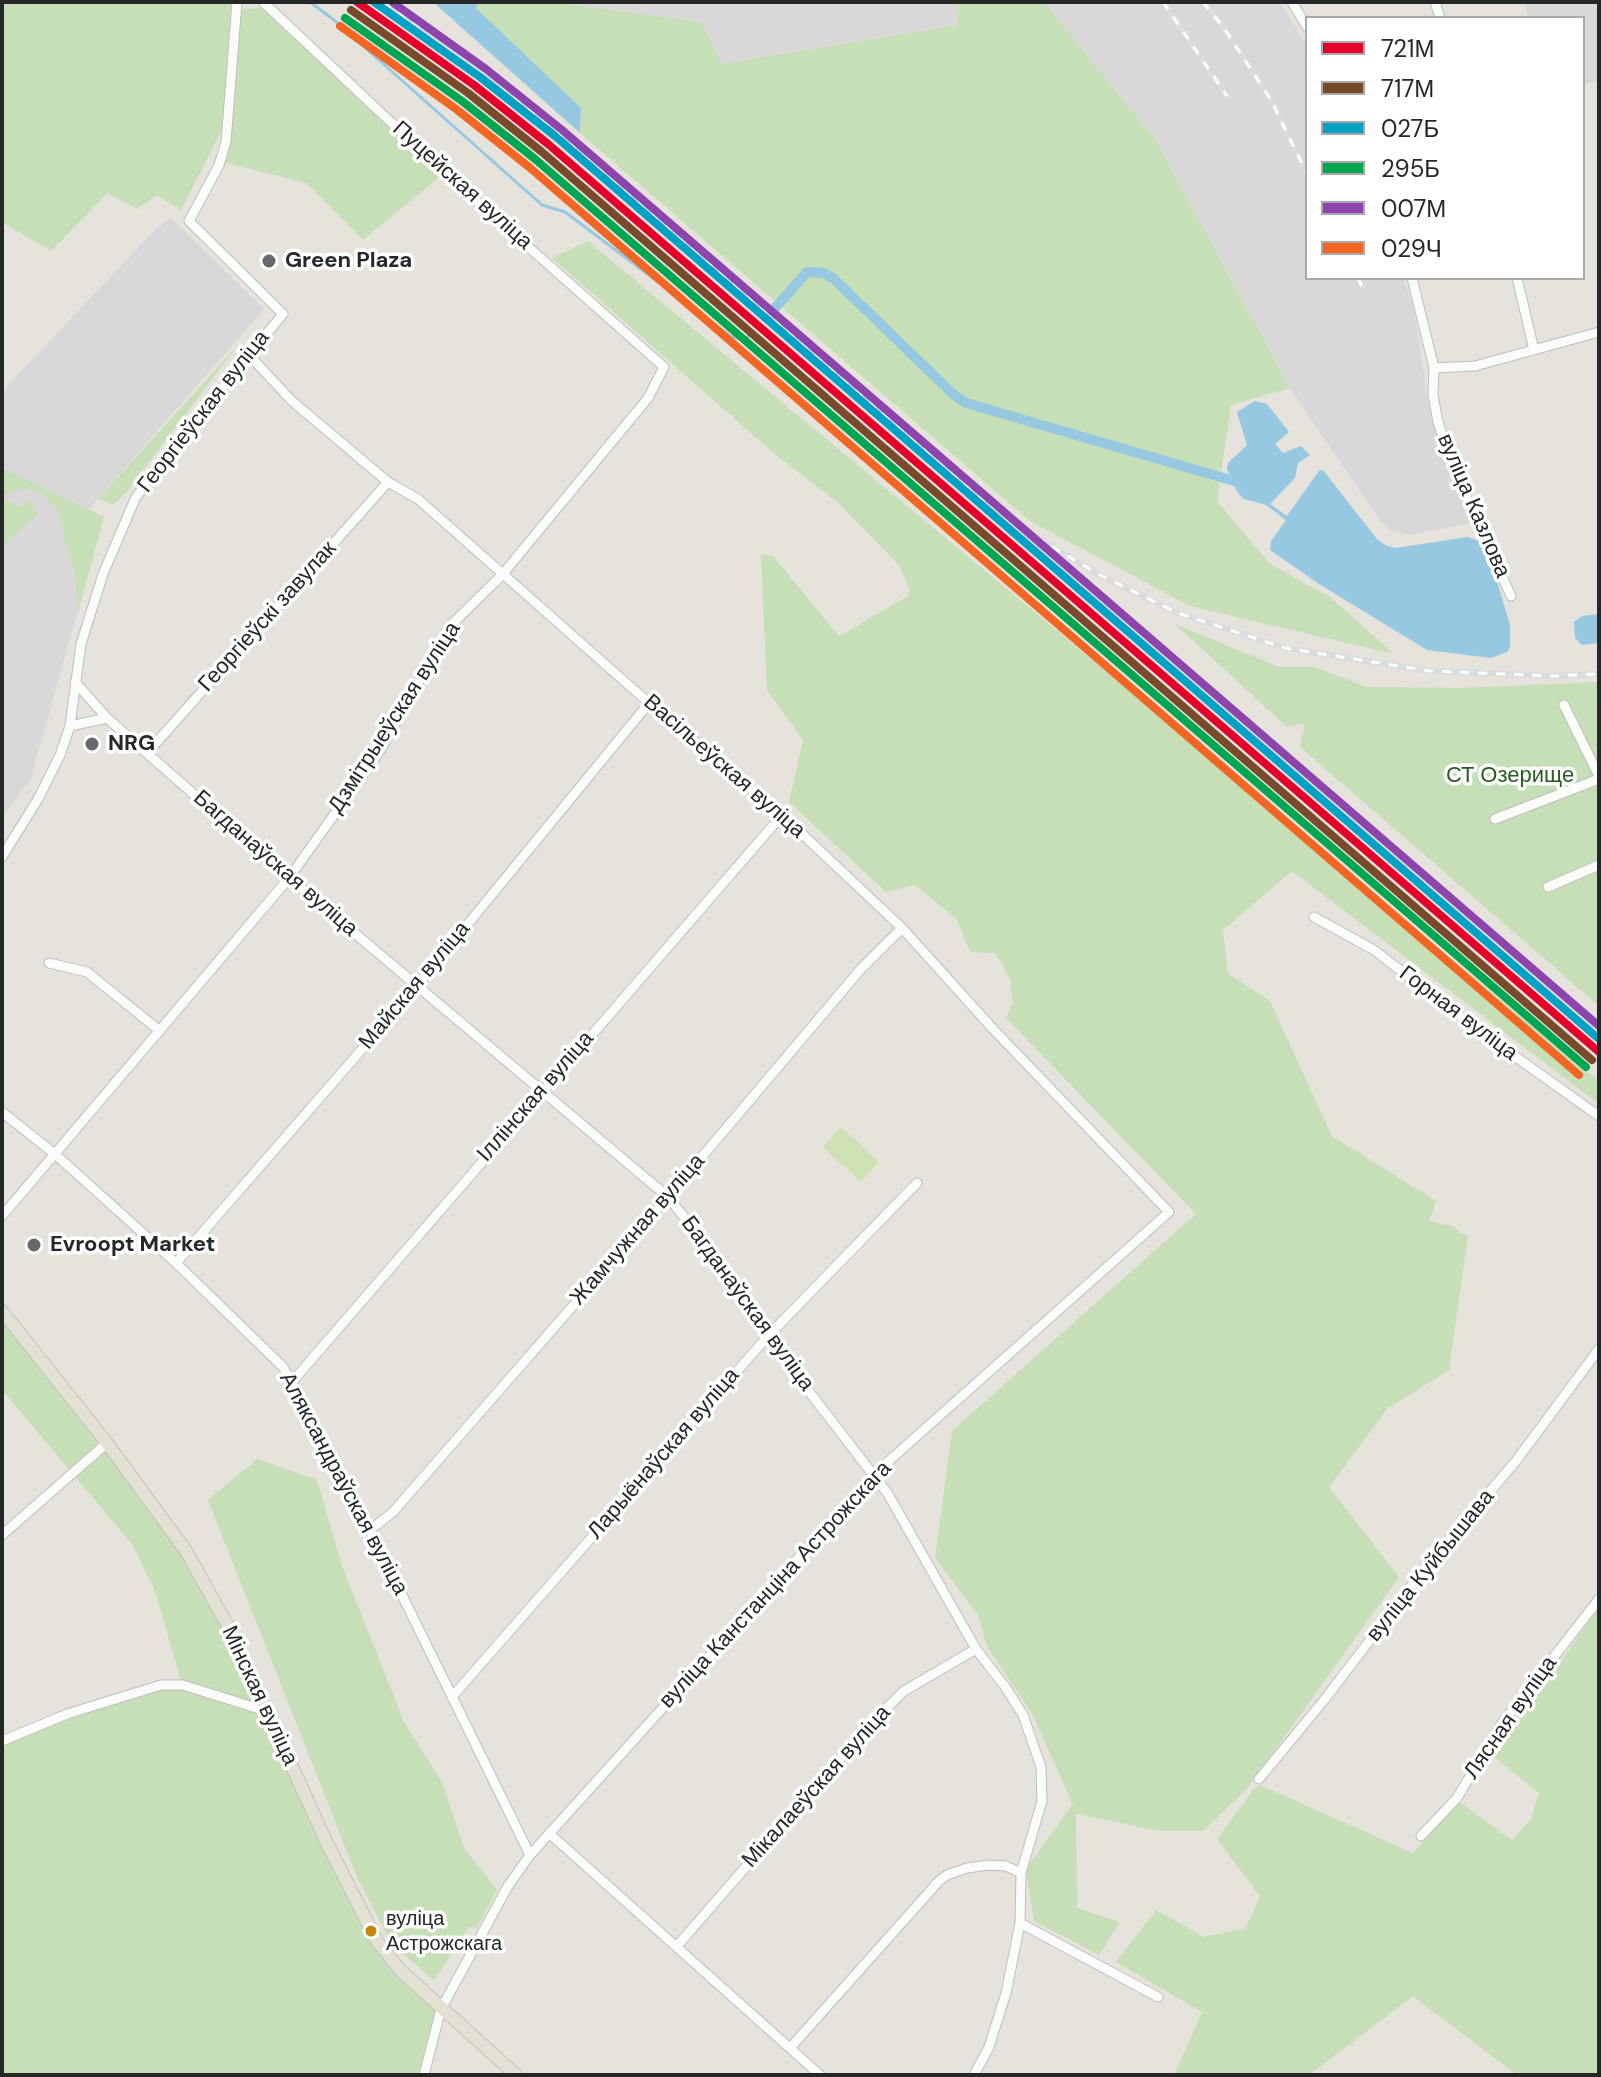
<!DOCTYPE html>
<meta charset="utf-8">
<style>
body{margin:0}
#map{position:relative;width:1601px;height:2077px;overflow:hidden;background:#e6e2dc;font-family:"DM Sans",sans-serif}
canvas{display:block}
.frame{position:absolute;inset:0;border:4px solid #272727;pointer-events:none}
.legend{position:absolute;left:1305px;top:16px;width:280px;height:264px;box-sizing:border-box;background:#fff;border:2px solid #a9a9a9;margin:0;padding:10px 14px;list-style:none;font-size:24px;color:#272727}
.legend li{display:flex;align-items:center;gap:16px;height:40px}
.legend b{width:40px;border:2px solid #a9a9a9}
</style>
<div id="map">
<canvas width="1601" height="2077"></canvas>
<div class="frame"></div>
<ul class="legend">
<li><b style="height:10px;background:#e4002b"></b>721М</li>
<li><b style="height:10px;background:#7a4b2a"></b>717М</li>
<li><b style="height:10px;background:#02a2c6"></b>027Б</li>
<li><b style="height:10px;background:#00a651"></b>295Б</li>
<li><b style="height:10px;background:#8e44ad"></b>007М</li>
<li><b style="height:10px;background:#f26522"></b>029Ч</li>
</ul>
</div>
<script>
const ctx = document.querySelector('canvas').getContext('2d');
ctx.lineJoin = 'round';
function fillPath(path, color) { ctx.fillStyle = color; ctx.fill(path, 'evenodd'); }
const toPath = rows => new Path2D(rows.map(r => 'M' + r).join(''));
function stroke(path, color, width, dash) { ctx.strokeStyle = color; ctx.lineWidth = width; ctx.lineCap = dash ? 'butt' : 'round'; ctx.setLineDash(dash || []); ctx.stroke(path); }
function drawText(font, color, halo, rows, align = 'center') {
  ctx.font = font + ' "DM Sans",sans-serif'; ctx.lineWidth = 7; ctx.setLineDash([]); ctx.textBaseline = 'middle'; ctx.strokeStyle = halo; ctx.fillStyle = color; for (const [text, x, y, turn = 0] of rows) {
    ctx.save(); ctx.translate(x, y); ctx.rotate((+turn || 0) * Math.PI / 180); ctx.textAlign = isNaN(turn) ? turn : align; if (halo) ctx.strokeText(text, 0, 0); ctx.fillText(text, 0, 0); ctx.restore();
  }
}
fillPath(toPath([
 [552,2,956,2,958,25,721,64,701,22],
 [1044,2,1280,2,1307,46,1307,278,1403,278,1413,305,1431,418,1470,523,1410,535,1391,530,1381,522,1290,388,1155,139],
 [1524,2,1599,2,1599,82,1583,84,1583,18,1529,18],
 [171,218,264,309,89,509,104,517,31,778,2,818,2,394,9,384,156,229]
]), '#d9d7d8');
fillPath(toPath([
 [2,2,231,2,222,130,181,210,157,195,137,209,108,193,51,251,2,222],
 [478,2,552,2,701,22,721,64,958,25,956,2,1044,2,1155,139,1290,388,1231,405,1217,501,1270,564,1330,597,1394,654,1190,606,1030,521,580,133,581,108,475,8],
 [261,8,442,175,363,240,306,183,223,162,240,9],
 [588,241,1599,1081,1599,1104,1292,871,1223,930,1228,974,1270,1001,1332,1136,1436,1201,1429,1221,1452,1226,1468,1237,1449,1370,1387,1409,1329,1487,1399,1577,1247,1789,1203,1831,1160,1831,1076,1814,1077,1908,1120,1922,1099,1955,1034,1921,1026,1869,1073,1804,1032,1714,987,1646,978,1615,935,1558,952,1431,1196,1214,1006,1018,1013,1003,1010,979,996,953,970,952,957,920,915,885,886,892,789,802,803,740,767,690,761,554,773,556,839,636,908,596,910,590,899,565,836,501,777,456,552,258],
 [238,345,128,490,113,505,98,499],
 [2,468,104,517,78,612,75,576,57,509,44,495,26,488,2,495],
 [2,498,20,507,30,500,38,514,3,545],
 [1175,624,1279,667,1315,667,1366,687,1462,688,1599,682,1599,1006,1300,747,1305,723,1287,727],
 [2,1311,186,1551,366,1922,441,2009,424,2075,2,2075,2,1741,67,1714,182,1684,155,1591,132,1544,2,1390],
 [257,1459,317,1480,343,1569,404,1722,443,1784,464,1848,497,1890,477,1928,469,1927,434,1981,392,1944,359,1882,208,1500],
 [1599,1607,1599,2075,1517,2075,1413,1996,1309,2075,1174,2075,1202,2012,1116,1962,1156,1910,1204,1937,1246,1928,1260,1896,1217,1839,1254,1789,1260,1785,1413,1853,1459,1802,1512,1840,1531,1819,1539,1793,1494,1757]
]), '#c6dfb7');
fillPath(toPath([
 [841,1127,879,1162,861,1182,823,1147]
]), '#cfe2b6');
fillPath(toPath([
 [433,2,478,2,476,8,581,108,580,133],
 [1255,401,1267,404,1289,432,1275,444,1283,453,1301,446,1310,455,1298,463,1295,478,1270,504,1287,516,1319,471,1323,470,1377,539,1385,545,1395,548,1468,537,1481,542,1496,578,1510,625,1510,647,1507,652,1491,658,1427,650,1319,584,1270,550,1271,541,1286,520,1266,505,1244,499,1237,492,1227,469,1228,463,1247,445,1237,412],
 [1599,614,1599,643,1582,645,1575,638,1574,622,1582,616]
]), '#96c8e2');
stroke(toPath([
 [310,2,334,20,542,205,565,212,730,336,744,340,751,334]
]), '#96c8e2', 3);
stroke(toPath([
 [775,308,807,272,824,273,834,279,954,395,966,403,1234,481]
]), '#96c8e2', 10);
const minor = toPath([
 [1292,2,1307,27],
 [1435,2,1440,18],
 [1412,278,1434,368,1433,395,1438,422,1457,477,1511,596],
 [1517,278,1534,350],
 [249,355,292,401,388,482,418,499,649,703,782,815,902,928,994,1030,1169,1212,873,1475,530,1855,508,1886,441,2009,424,2075],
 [1434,368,1475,366,1599,332],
 [75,682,107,718,289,878,668,1197,707,1246,767,1337,888,1494,976,1649,1006,1688,1023,1715,1041,1767,1042,1801,1021,1873,1020,1923,1006,1993,989,2047,974,2075],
 [1564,705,1599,776],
 [70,726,107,718],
 [148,752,388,482],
 [1495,819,1599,779],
 [2,857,38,799,60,755,70,726,81,644,103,574,135,499,163,459,283,314,189,221,219,165,226,142,237,2],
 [1548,887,1599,865],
 [1314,917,1374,950,1485,1035,1599,1116],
 [49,963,87,972,160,1031],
 [2,1112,56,1155,176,1263,283,1367,370,1530,530,1855],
 [2,1216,289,878,381,749,449,627,502,575,648,398,664,367,446,174,263,2],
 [176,1263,417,986,649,703],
 [292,1382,782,815],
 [370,1530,393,1512,668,1197,860,970,902,928],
 [2,1535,107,1443],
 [452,1697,767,1337,917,1183],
 [2,1741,67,1714,161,1685,183,1685,266,1711],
 [1259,1779,1325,1699,1428,1564,1516,1461,1599,1349],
 [550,1834,820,2075],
 [1421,1836,1457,1798,1500,1726,1599,1599],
 [1020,1923,1158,1997],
 [677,1946,870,1724,904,1691,976,1649],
 [790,2048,939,1881,947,1875,967,1868,989,1865,1006,1866,1021,1873]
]);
const major = toPath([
 [2,1311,107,1443,186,1551,228,1626,326,1841,377,1941,401,1971,516,2075]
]);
stroke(minor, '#bfbebe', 11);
stroke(major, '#c3c1bf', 14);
stroke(minor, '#fbfbfa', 9);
stroke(major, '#e3e1d4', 12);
const rail = toPath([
 [383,2,471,59,975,493,1034,536,1100,575,1178,613,1285,648,1430,671,1553,676,1599,674],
 [1163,2,1227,96],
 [1203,2,1224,28,1271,100,1307,174],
 [1358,278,1362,287]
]);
stroke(rail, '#dcdbdd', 6);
stroke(rail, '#fff', 3, [9]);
stroke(toPath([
 [357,2,474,85,548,144,1599,1052]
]), '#e4002b', 8);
stroke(toPath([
 [351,10,468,93,542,152,1592,1060]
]), '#7a4b2a', 8);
stroke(toPath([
 [374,2,480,77,555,136,1599,1039]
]), '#02a2c6', 8);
stroke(toPath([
 [345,18,462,101,535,159,1586,1067]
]), '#00a651', 8);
stroke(toPath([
 [392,2,486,69,561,129,1599,1026]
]), '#8e44ad', 8);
stroke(toPath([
 [340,26,456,109,529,167,1579,1075]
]), '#f26522', 8);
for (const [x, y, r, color] of [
 [269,261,8,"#6a6866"],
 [92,744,8,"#6a6866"],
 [34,1245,8,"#6a6866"],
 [371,1931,7,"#c3860a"]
]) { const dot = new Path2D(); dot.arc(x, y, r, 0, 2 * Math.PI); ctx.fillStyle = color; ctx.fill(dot); stroke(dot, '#fff', 3); }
drawText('20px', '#272727', '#fff', [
 ["вуліца",386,1920],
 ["Астрожскага",386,1945]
], 'left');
drawText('22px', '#272727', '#fff', [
 ["Пуцейская вуліца",462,186,42],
 ["Георгіеўская вуліца",204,412,-52],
 ["вуліца Казлова",1473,506,67],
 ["Георгіеўскі завулак",268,617,-48],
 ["Дзмітрыеўская вуліца",395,718,-57],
 ["Васільеўская вуліца",724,767,41],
 ["Багданаўская вуліца",275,864,41],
 ["Майская вуліца",415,986,-50],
 ["Горная вуліца",1458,1014,37],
 ["Іллінская вуліца",536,1097,-49],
 ["Жамчужная вуліца",638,1230,-49],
 ["Багданаўская вуліца",747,1304,54],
 ["Ларыёнаўская вуліца",664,1454,-49],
 ["Аляксандраўская вуліца",343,1484,62],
 ["вуліца Куйбышава",1431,1566,-51],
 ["вуліца Канстанціна Астрожскага",776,1585,-47],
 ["Мінская вуліца",259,1696,65],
 ["Лясная вуліца",1511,1718,-55],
 ["Мікалаеўская вуліца",817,1787,-48]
]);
drawText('bold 22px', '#272727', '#fff', [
 ["Green Plaza",285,261],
 ["NRG",108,744],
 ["Evroopt Market",50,1245]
], 'left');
drawText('22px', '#265d1e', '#fff', [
 ["СТ Озерище",1510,776]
]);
</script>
